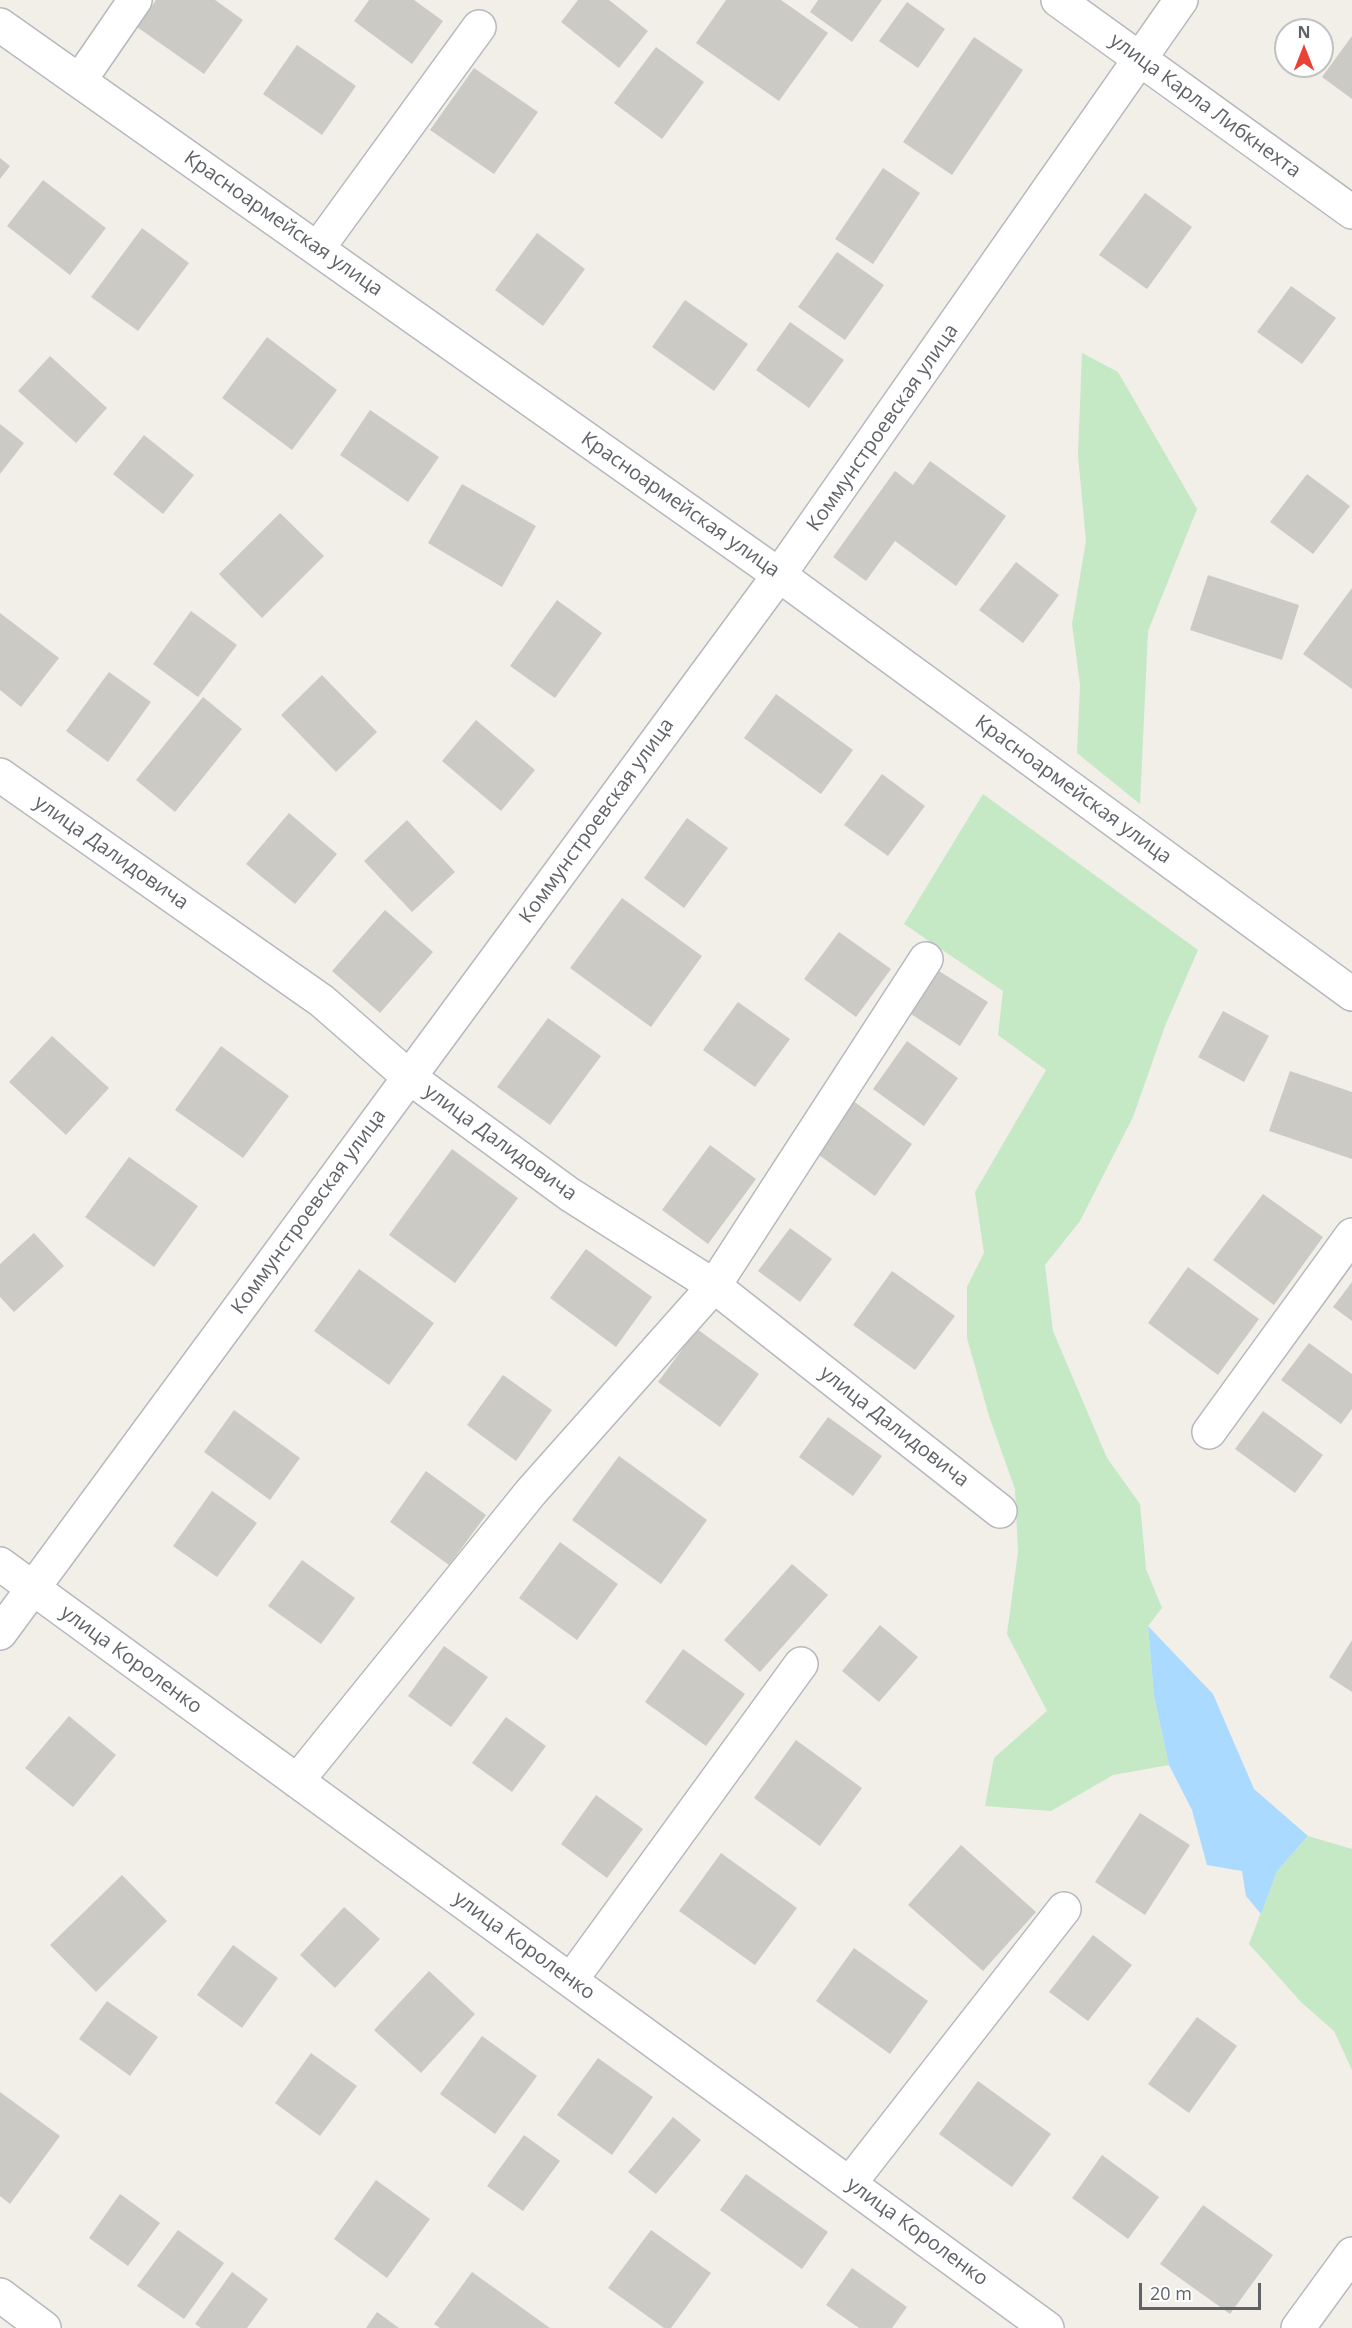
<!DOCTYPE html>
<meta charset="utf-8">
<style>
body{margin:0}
#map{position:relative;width:1352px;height:2328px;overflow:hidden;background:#f1efe8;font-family:"Open Sans",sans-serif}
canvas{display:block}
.north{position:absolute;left:1274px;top:18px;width:60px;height:60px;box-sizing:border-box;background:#fff;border:2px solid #bfc1c3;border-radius:50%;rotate:0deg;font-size:16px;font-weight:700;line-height:24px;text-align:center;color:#5f6368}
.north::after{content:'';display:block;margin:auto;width:21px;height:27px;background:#ea4335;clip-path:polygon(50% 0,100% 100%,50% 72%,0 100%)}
.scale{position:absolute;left:1139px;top:2283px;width:122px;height:27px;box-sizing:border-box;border:3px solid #5f6368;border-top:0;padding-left:8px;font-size:18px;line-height:21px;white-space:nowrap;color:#5f6368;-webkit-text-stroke:4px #fff;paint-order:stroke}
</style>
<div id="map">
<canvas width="1352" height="2328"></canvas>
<div class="north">N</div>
<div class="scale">20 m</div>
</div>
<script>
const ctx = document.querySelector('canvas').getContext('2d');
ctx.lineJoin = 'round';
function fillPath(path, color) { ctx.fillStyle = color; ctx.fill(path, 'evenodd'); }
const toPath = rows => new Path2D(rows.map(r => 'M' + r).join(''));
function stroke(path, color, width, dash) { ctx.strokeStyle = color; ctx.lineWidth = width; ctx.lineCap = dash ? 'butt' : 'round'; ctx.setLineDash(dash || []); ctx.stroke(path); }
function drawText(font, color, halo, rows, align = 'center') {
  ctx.font = font + ' "Open Sans",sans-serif'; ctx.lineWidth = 4.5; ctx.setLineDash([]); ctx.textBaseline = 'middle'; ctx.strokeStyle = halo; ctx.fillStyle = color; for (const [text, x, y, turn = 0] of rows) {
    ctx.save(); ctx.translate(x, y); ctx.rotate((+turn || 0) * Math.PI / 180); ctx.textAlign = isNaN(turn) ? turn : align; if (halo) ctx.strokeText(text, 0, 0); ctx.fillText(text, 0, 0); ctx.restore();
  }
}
fillPath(toPath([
 [1082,353,1118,372,1197,509,1148,631,1140,804,1077,753,1080,685,1072,624,1086,541,1078,455],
 [983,794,1198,950,1165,1026,1133,1117,1080,1221,1045,1265,1053,1331,1107,1458,1140,1504,1146,1569,1162,1608,1148,1626,1154,1696,1169,1765,1113,1775,1051,1811,985,1806,994,1758,1047,1711,1007,1634,1018,1552,1015,1489,989,1416,967,1338,967,1287,984,1253,975,1192,1046,1070,998,1035,1003,991,904,924],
 [1308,1836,1352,1849,1352,2070,1334,2031,1301,2002,1249,1944,1277,1871]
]), '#c5e8c5');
fillPath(toPath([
 [1148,1626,1213,1694,1254,1789,1308,1836,1277,1871,1261,1914,1246,1896,1242,1871,1207,1865,1192,1810,1169,1765,1154,1696]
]), '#aadaff');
fillPath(toPath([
 [156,0,215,0,243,20,204,74,137,27],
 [369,0,414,0,443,21,412,64,354,21],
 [578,0,609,0,648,31,619,68,561,22],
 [726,0,781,0,828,33,779,101,696,43],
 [818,0,882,0,852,42,810,12],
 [907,2,945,29,918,68,879,41],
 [1352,36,1352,99,1322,77],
 [974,37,1023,70,952,175,903,142],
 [297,45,356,86,322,135,263,94],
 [656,47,704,82,662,139,614,103],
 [474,68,538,112,494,174,430,130],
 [0,158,10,166,0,179],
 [883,168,920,193,873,264,835,239],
 [43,180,106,228,70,275,7,226],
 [1145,193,1192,227,1147,289,1099,255],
 [142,228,189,263,138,331,91,297],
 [537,233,585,269,543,326,495,290],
 [837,252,884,285,845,340,798,307],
 [1291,286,1336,318,1302,364,1257,332],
 [685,300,748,344,714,391,652,347],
 [790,322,844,360,809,408,756,370],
 [267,337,337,390,292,450,222,398],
 [50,356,107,408,76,443,18,391],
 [370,410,439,457,408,502,340,455],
 [0,424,24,443,0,474],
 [144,435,194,475,163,514,113,474],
 [930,461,1006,516,956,586,895,541,866,581,833,557,895,471,913,485],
 [1307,474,1350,506,1313,554,1270,522],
 [462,484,536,526,502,587,428,543],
 [280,513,324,556,262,618,219,574],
 [1016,562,1059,595,1023,643,979,610],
 [1208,575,1299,605,1282,660,1190,630],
 [1352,588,1352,689,1303,654],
 [557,600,602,633,555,698,510,666],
 [191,611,237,645,198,697,153,664],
 [0,613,59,658,21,707,0,690],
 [109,672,151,702,108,762,66,731],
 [322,675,377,732,336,772,281,715],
 [776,694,853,750,821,794,744,738],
 [203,697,242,729,175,812,136,780],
 [476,720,535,770,501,811,442,761],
 [882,774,925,806,888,856,844,825],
 [289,813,337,854,295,904,246,864],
 [687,818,728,848,684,908,644,878],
 [407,820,455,872,412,912,364,861],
 [622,898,702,956,651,1027,570,968],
 [385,910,433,952,380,1013,332,971],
 [839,932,891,969,856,1017,804,979],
 [939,971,988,1002,960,1046,911,1014],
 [738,1002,790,1039,755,1087,703,1050],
 [1223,1011,1269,1036,1244,1082,1198,1057],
 [548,1018,601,1056,550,1125,497,1087],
 [52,1036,109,1088,66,1135,9,1082],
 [907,1041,958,1078,924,1126,873,1089],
 [221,1046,289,1096,243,1158,175,1110],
 [1290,1071,1352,1092,1352,1159,1269,1131],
 [852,1100,912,1144,875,1196,815,1152],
 [710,1145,756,1179,708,1244,662,1210],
 [452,1149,518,1198,455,1283,389,1235],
 [129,1157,198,1206,154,1267,85,1217],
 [1263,1194,1323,1237,1274,1305,1213,1260],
 [790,1228,832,1259,800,1302,758,1271],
 [34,1233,64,1266,14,1312,0,1297,0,1264],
 [586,1249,652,1297,616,1347,550,1298],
 [1188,1267,1259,1319,1218,1375,1148,1323],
 [359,1269,434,1323,389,1385,314,1331],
 [892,1271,955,1316,915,1370,853,1325],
 [1352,1282,1352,1321,1333,1307],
 [697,1329,759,1374,720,1427,658,1382],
 [1309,1343,1352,1374,1352,1409,1341,1424,1281,1380],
 [503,1375,552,1410,516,1461,467,1425],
 [234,1410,300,1458,270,1500,204,1452],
 [1263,1411,1323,1455,1295,1493,1235,1449],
 [828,1417,882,1456,853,1496,799,1457],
 [619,1456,707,1520,661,1584,572,1520],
 [426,1471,486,1515,449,1565,390,1522],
 [212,1491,257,1523,217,1577,173,1546],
 [560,1542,618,1584,577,1640,519,1598],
 [302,1560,355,1598,321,1644,268,1606],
 [792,1564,828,1595,760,1672,724,1640],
 [880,1625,918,1657,879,1702,842,1671],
 [1352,1640,1352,1692,1329,1677],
 [444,1646,488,1677,451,1727,408,1696],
 [683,1649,745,1694,706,1746,645,1702],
 [69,1716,116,1755,73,1807,25,1768],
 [506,1717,546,1746,512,1792,472,1763],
 [796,1740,862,1788,820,1846,754,1798],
 [596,1795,643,1829,607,1878,561,1844],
 [1140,1813,1190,1845,1145,1915,1095,1882],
 [961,1845,1036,1912,983,1971,908,1905],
 [721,1853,797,1908,755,1965,679,1911],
 [122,1875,167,1921,96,1992,50,1945],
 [344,1907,380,1939,335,1988,300,1955],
 [1093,1935,1132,1965,1088,2021,1049,1992],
 [233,1945,278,1978,242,2028,197,1995],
 [854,1948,928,2001,890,2054,816,2001],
 [429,1971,475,2014,421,2073,374,2030],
 [107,2001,158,2037,130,2076,79,2039],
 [1197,2017,1237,2046,1189,2113,1148,2084],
 [482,2036,537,2076,495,2134,440,2094],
 [311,2053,357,2086,320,2136,275,2103],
 [598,2058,653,2097,612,2155,557,2115],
 [978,2081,1051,2134,1012,2187,939,2134],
 [0,2092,60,2136,10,2204,0,2196],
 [673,2117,701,2140,656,2194,628,2172],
 [524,2135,560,2161,523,2211,487,2186],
 [1102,2155,1159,2197,1128,2239,1072,2198],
 [746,2174,828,2232,802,2269,720,2210],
 [376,2180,430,2219,387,2278,334,2239],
 [120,2194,160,2223,128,2266,89,2238],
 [1203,2205,1273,2255,1230,2314,1160,2264],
 [178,2230,224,2263,184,2319,137,2286],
 [651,2230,711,2273,671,2328,664,2328,608,2288],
 [852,2268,907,2307,892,2328,859,2328,826,2305],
 [232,2272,268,2299,247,2328,201,2328,195,2324],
 [472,2272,550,2328,440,2328,434,2324],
 [377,2312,399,2328,366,2328]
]), '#cccac5');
const minor = toPath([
 [1058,0,1352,212],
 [0,25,779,575,1352,994],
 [80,80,135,0],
 [318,248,479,27],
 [0,775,322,1001,409,1077,569,1194,714,1286,1000,1511],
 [1209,1432,1352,1235],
 [0,1564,1047,2328],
 [0,1633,779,575,1181,0],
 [297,1781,531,1492,714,1286,926,959],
 [571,1980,801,1664],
 [850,2183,1064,1909],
 [0,2295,44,2328]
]);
const tertiary = toPath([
 [1298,2328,1352,2254]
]);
stroke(minor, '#b5b8bc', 36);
stroke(tertiary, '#b5b8bc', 36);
stroke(minor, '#fff', 33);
stroke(tertiary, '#fff', 33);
drawText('20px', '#5f6368', '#fff', [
 ["улица Карла Либкнехта",1205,106,36],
 ["Красноармейская улица",283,224,35],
 ["Коммунстроевская улица",883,428,-55],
 ["Красноармейская улица",680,505,35],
 ["Красноармейская улица",1073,790,36],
 ["Коммунстроевская улица",597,821,-54],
 ["улица Далидовича",111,853,35],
 ["улица Далидовича",500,1143,36],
 ["Коммунстроевская улица",309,1212,-54],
 ["улица Далидовича",894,1427,38],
 ["улица Короленко",131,1660,36],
 ["улица Короленко",524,1946,36],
 ["улица Короленко",917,2232,36]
]);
</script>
